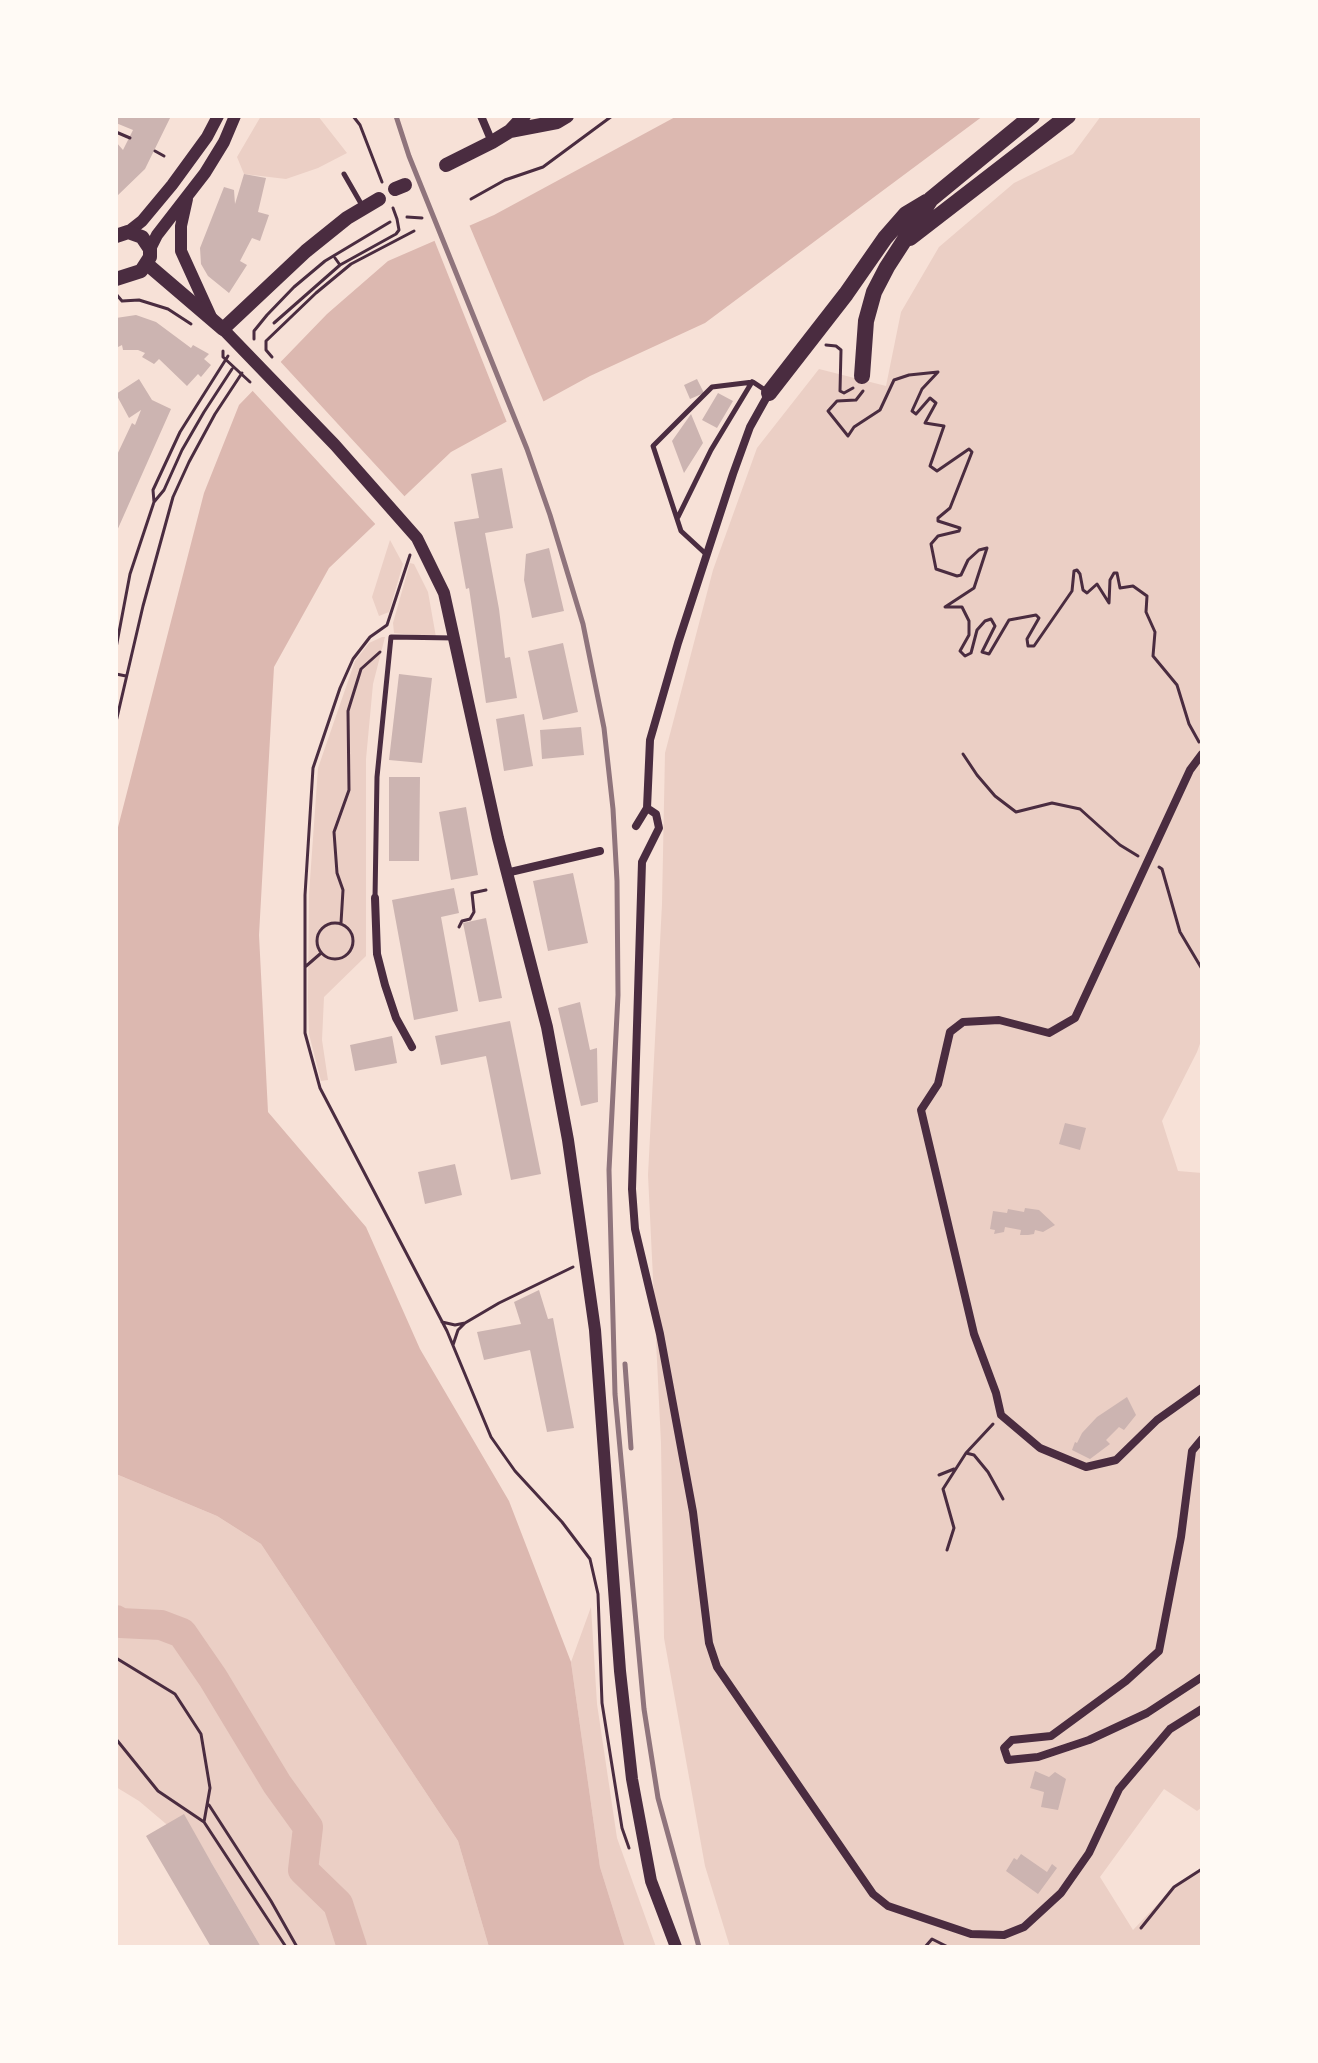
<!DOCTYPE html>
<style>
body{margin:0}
#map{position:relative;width:1318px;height:2063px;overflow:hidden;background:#f7e1d7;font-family:"Source Sans 3",sans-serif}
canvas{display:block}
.frame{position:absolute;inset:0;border:118px solid #fffaf5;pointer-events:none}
</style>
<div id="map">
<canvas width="1318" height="2063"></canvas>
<div class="frame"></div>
</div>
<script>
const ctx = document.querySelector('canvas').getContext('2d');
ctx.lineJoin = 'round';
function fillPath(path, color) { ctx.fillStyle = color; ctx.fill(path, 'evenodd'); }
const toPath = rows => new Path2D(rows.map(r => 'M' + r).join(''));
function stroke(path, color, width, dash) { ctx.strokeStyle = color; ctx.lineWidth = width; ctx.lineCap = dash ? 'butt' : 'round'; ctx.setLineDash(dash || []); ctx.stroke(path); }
fillPath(toPath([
 [261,116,318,116,347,153,318,168,286,179,244,174,237,157],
 [1101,116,1202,116,1202,1038,1197,1052,1162,1121,1178,1171,1202,1173,1202,1807,1197,1811,1164,1789,1100,1877,1133,1930,1172,1889,1202,1869,1202,1947,730,1947,705,1866,664,1638,661,1443,648,1175,662,904,665,753,713,570,757,448,819,369,886,386,901,312,939,247,1014,183,1073,154],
 [390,540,403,564,389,612,379,616,372,597],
 [410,563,414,564,428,592,436,637,394,633,393,623],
 [382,637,385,637,373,684,366,759,366,956,324,997,322,1040,328,1080,321,1081,309,1034,308,998,309,894,318,768,355,661,369,643],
 [116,1474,217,1516,261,1544,458,1841,489,1947,261,1947,211,1862,139,1801,116,1787],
 [591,1607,597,1704,617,1838,656,1947,625,1947,600,1867,571,1662]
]), '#ebcfc5');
fillPath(toPath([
 [677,116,983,116,705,323,590,376,451,452,329,568,274,667,259,935,268,1112,366,1227,420,1349,509,1501,571,1662,600,1867,625,1947,489,1947,458,1841,261,1544,217,1516,116,1474,116,835,204,493,239,405,327,314,388,261,494,215]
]), '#dcb8b0');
fillPath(toPath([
 [468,222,545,405,508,425,433,237],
 [278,359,407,499,378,527,250,388]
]), '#f7e1d7');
stroke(toPath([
 [116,1620,120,1623,161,1625,182,1633,213,1678,277,1784,308,1827,303,1870,338,1904,352,1947]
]), '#dcb8b0', 30);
fillPath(toPath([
 [116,116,171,116,145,169,116,197,116,142,123,150,133,130,116,123],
 [244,174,266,178,258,212,269,215,260,241,252,238,240,261,247,265,229,293,208,276,201,264,200,248,224,187,234,190,235,204],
 [136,315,156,322,191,348,193,345,209,354,204,359,211,365,201,377,198,374,187,386,159,359,154,364,142,357,145,353,138,350,123,350,122,345,116,348,116,318],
 [139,379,152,400,171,409,116,533,116,457,132,423,135,425,141,410,129,418,116,394],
 [697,379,704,393,690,399,684,385],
 [718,393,733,401,717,428,702,420],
 [691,414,703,443,684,473,672,441],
 [502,468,513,528,485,533,499,609,505,658,510,657,517,698,486,703,469,588,466,589,454,522,479,518,471,474],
 [549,548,564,611,532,618,524,580,526,554],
 [563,643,578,712,543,720,528,651],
 [399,674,432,678,422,763,389,760],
 [524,714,533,766,504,771,496,719],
 [581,727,584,755,542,759,540,730],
 [389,777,420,777,419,861,389,861],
 [466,807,478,875,451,880,439,812],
 [573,873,588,943,548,951,533,881],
 [454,888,459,913,441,917,458,1011,414,1020,392,900],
 [486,918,502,998,479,1002,463,923],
 [580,1002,590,1050,597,1048,598,1102,581,1106,558,1008],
 [510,1021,541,1174,511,1180,486,1056,441,1065,435,1036],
 [392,1036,397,1063,355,1071,350,1045],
 [1065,1123,1086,1128,1080,1150,1059,1144],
 [455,1164,462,1195,425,1204,418,1172],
 [1025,1208,1039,1210,1055,1225,1043,1232,1035,1230,1034,1234,1028,1235,1020,1235,1021,1230,1005,1227,1004,1232,994,1234,995,1230,990,1229,993,1211,1007,1213,1008,1209,1024,1212],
 [539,1290,548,1319,553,1318,574,1428,547,1432,530,1350,484,1360,477,1332,521,1324,514,1302],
 [1127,1397,1136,1415,1124,1430,1119,1427,1106,1440,1110,1444,1090,1459,1072,1450,1075,1442,1077,1443,1082,1433,1097,1417],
 [1035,1771,1049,1777,1055,1772,1066,1779,1058,1810,1041,1807,1044,1792,1030,1788],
 [184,1814,211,1862,261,1947,211,1947,146,1836],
 [1021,1854,1047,1872,1052,1864,1057,1868,1038,1894,1006,1871,1014,1858,1017,1860]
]), '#ccb4b1');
stroke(toPath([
 [353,116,360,125,382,182],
 [116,132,130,138],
 [155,151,164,156],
 [471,199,505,180,543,167,612,116],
 [407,217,422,218],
 [340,265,396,234,399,230,397,219,393,208],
 [116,294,122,301,139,300,168,309,191,324],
 [274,323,340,265,335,258],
 [254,339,254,331,267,315,294,287,325,261,390,222],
 [826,345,836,346,841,350,840,391,844,393,853,388],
 [223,351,223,357,250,382],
 [272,357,266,350,266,341,316,293,351,264,414,231],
 [863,391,856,400,837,401,828,411,848,436,854,427,880,410,894,380,909,375,938,372,922,389,912,411,916,414,930,398,936,403,925,423,944,426,930,466,937,471,969,449,972,452,950,508,938,518,938,521,960,528,959,531,938,536,931,544,936,569,957,576,961,575,968,560,979,550,987,548,974,588,945,607,962,607,969,621,969,635,960,651,965,656,971,653,977,630,985,621,991,619,995,626,982,652,989,654,1009,620,1036,615,1039,618,1027,639,1028,646,1034,646,1072,591,1074,571,1077,570,1080,574,1083,590,1087,593,1097,584,1109,603,1110,580,1114,573,1117,573,1120,588,1133,586,1147,596,1146,612,1155,632,1153,656,1177,685,1189,724,1199,742],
 [154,502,153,490,180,432,228,356],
 [410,555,387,625,370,637,353,659,340,688,313,768,305,895,305,1033,320,1088,447,1331,491,1437,515,1471,562,1522,590,1559,598,1594,602,1703,622,1828,629,1848],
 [116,648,130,574,154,502,164,490,182,450,204,412,232,369],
 [116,674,126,676],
 [116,722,143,606,173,497,189,462,215,414,242,373],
 [963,754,977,775,995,796,1016,812,1052,803,1080,809,1120,845,1138,856],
 [1159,867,1162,869,1180,932,1202,969],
 [341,923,343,890,337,873,334,832,349,790,348,711,361,669,380,652],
 '317 941a18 18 0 1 1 36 0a18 18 0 1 1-36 0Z',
 [459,927,462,921,470,919,474,912,472,893,486,890],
 [305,967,320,954],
 [442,1322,455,1325,465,1323],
 [453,1345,458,1330,465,1323,499,1303,573,1267],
 [966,1453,993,1424],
 [939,1475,954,1469],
 [947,1550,954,1528,943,1489,966,1453,974,1455,988,1472,1003,1499],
 [116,1658,175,1694,201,1734,210,1788,204,1822],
 [116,1739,158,1791,204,1822,286,1947],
 [209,1805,271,1901,297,1947],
 [1141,1928,1174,1887,1202,1869],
 [925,1947,932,1939,948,1947]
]), '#4a2c40', 3);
stroke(toPath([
 [344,174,363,207],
 [678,517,711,450,752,382],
 [707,555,681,531,653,446,712,387,753,382,768,392],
 [375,898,377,777,391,637,455,638]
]), '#4a2c40', 5);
stroke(toPath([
 [481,116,492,142],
 [1202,754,1190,770,1075,1018,1049,1033,999,1020,963,1022,950,1032,938,1084,921,1110,974,1334,996,1393,1001,1415,1040,1448,1086,1467,1116,1460,1157,1420,1202,1388],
 [647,808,656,814,659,828,642,862,632,1189,635,1229,660,1334,693,1512,709,1643,717,1667,873,1894,888,1906,971,1934,1004,1935,1024,1927,1061,1893,1089,1853,1119,1789,1170,1729,1202,1709],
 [636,826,647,808,650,740,678,643,733,474,750,427,769,393],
 [506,873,600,851],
 [375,898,377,954,385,985,396,1018,412,1047],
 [1202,1439,1192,1451,1181,1537,1159,1651,1126,1681,1051,1736,1012,1740,1004,1748,1008,1760,1038,1757,1089,1740,1147,1713,1202,1677]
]), '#4a2c40', 8);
stroke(toPath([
 [187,199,181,226,181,251,211,317],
 [128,232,142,221,172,185,207,137,218,116],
 [150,249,157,235,205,173,224,142,235,116],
 [223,329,335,445,417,538,444,593,498,838,547,1027,568,1140,595,1330,620,1671,632,1779,651,1881,676,1947]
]), '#4a2c40', 12);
stroke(toPath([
 [510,131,557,122,567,116],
 [446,165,492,142,510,131,524,116],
 [395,189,405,185],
 [116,236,128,232,142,237,150,249,150,257,141,271,116,279],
 [147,264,223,329,306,251,347,218,379,199]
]), '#4a2c40', 14);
stroke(toPath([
 [910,238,1068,116],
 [862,376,866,321,874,292,887,267,931,199,1032,116],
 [769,393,846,294,885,238,906,214,926,202]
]), '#4a2c40', 16);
stroke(toPath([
 [396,116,409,156,527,449,550,515,583,624,604,728,613,809,617,881,618,995,609,1170,615,1394,644,1709,658,1798,699,1947],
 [625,1364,631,1448]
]), '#8f747c', 5);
</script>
